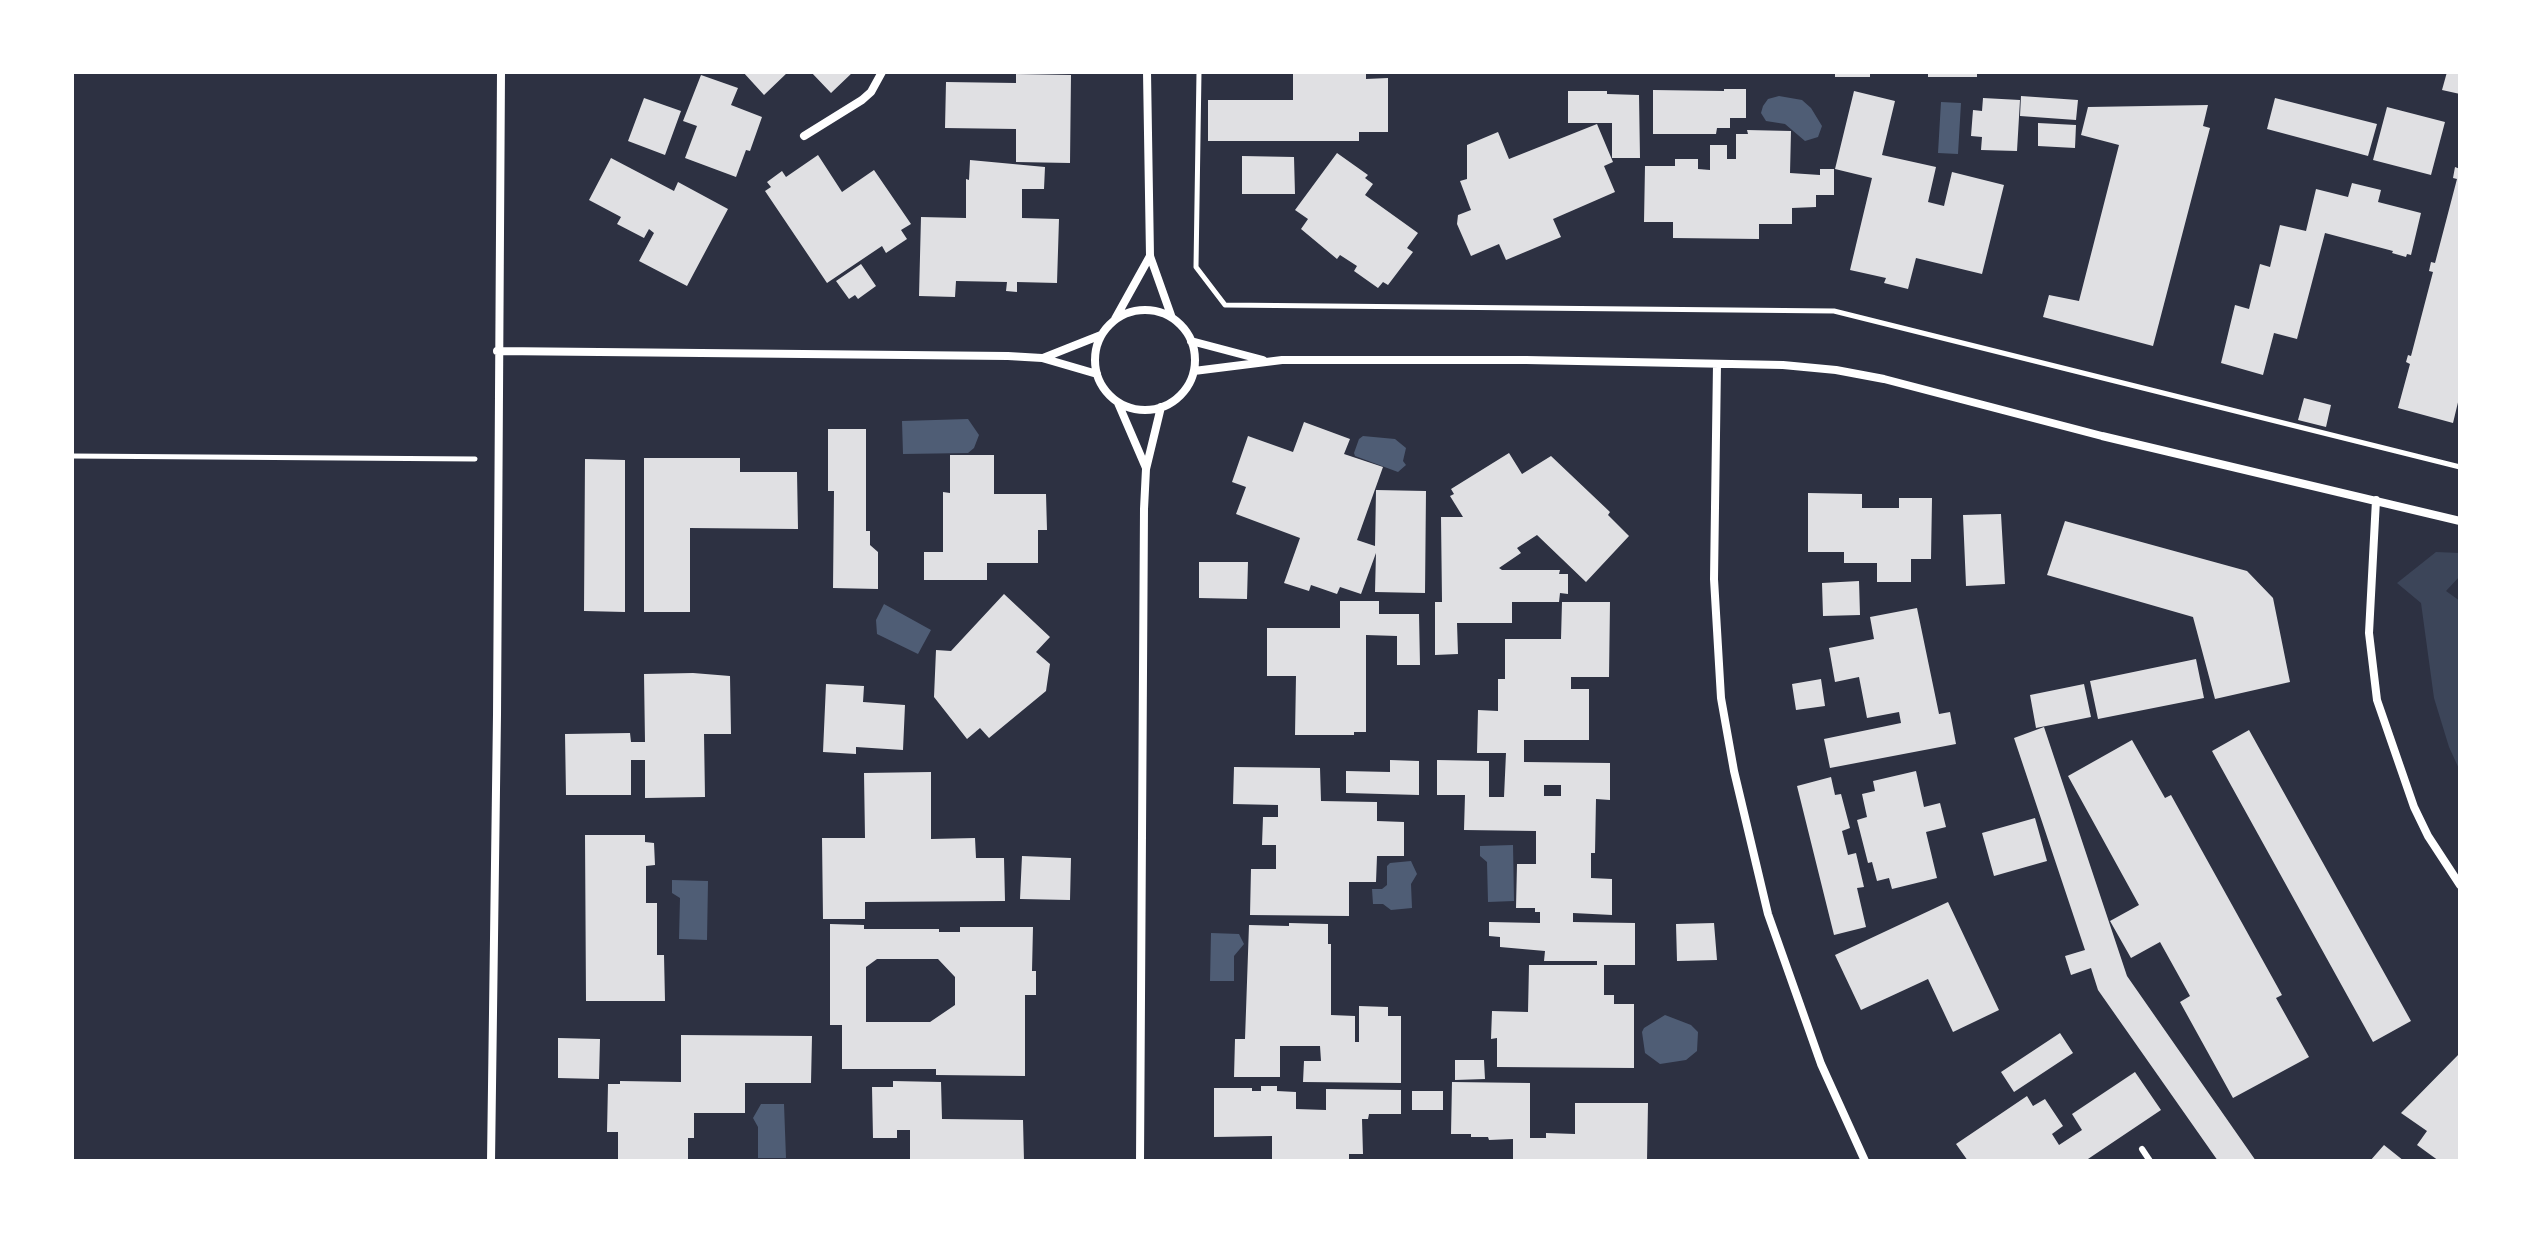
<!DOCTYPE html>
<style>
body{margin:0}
#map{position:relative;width:2532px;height:1233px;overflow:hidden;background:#2d3142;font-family:"Titillium Web",sans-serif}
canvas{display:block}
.frame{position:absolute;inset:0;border:74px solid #fff;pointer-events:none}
</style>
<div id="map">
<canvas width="2532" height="1233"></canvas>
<div class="frame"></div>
</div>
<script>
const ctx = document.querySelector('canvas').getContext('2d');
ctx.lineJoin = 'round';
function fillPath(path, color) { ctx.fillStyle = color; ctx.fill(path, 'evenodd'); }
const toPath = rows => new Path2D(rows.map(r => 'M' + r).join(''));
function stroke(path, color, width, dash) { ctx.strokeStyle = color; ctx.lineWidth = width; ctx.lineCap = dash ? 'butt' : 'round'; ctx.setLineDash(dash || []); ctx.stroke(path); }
fillPath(toPath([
 [2436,552,2460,553,2460,576,2446,591,2460,601,2460,771,2449,747,2434,698,2421,603,2397,583]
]), '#3c4559');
fillPath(toPath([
 [1779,96,1802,100,1811,108,1822,126,1818,137,1805,141,1785,124,1766,121,1761,113,1763,106,1768,99],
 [1941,102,1961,103,1958,154,1938,153],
 [968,419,979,435,974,448,968,453,903,454,902,421],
 [1363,436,1395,439,1406,448,1403,461,1406,465,1398,472,1355,456,1354,453,1359,439],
 [884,604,931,630,918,654,877,634,876,620],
 [1513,845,1514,901,1488,902,1487,862,1480,856,1480,846],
 [1411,861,1417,874,1411,884,1412,908,1391,910,1383,904,1373,904,1372,889,1382,889,1387,885,1387,866,1390,863],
 [672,880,708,881,707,940,679,939,680,898,672,893],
 [1211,933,1239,934,1244,944,1234,956,1234,981,1210,981],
 [1665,1015,1691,1025,1698,1032,1697,1051,1686,1060,1660,1064,1645,1053,1642,1032,1644,1028],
 [761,1104,784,1104,786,1158,758,1158,758,1127,753,1118]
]), '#4f5d75');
fillPath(toPath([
 [743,72,788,72,764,95],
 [811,72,853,72,831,93],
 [1293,72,1366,72,1366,79,1388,78,1388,132,1359,132,1359,141,1208,141,1208,100,1293,100],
 [1835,72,1870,72,1870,77,1835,77],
 [1928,72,1977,72,1977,77,1928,77],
 [2447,72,2460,72,2460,94,2442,90],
 [1016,74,1071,75,1070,163,1016,162,1016,129,945,128,946,82,1016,83],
 [701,75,738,88,731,105,762,117,750,151,746,150,736,177,685,158,697,126,683,121],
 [1724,89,1746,89,1746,118,1730,118,1730,128,1717,128,1716,134,1653,134,1653,90,1724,91],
 [1568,91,1607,91,1607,94,1639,95,1640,158,1612,158,1612,123,1568,123],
 [1854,91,1895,101,1882,155,1936,167,1928,202,1944,206,1952,172,2004,185,1982,274,1916,258,1908,289,1884,283,1886,278,1850,270,1872,178,1835,169],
 [2021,96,2078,100,2076,120,2020,116],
 [644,98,681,111,665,155,628,141],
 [1983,98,2020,100,2017,151,1981,150,1982,137,1971,136,1973,110,1982,111],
 [2275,98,2377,124,2368,156,2267,129],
 [2208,105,2203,126,2210,128,2153,346,2043,317,2049,295,2079,301,2119,145,2081,135,2088,107],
 [2387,107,2445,122,2431,175,2373,160],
 [2038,123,2076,125,2075,148,2038,146],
 [1597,124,1613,162,1604,166,1615,192,1553,219,1561,237,1506,260,1499,244,1471,256,1457,224,1458,215,1471,210,1460,181,1467,179,1467,145,1498,132,1509,159],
 [1747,130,1791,131,1790,173,1820,175,1820,169,1834,169,1834,195,1816,195,1816,207,1792,208,1792,224,1759,224,1759,239,1673,238,1673,222,1644,222,1645,166,1675,166,1675,159,1698,159,1698,169,1710,170,1710,145,1727,145,1727,159,1736,159,1736,134,1748,134],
 [1337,153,1368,175,1365,178,1373,184,1365,195,1418,233,1407,248,1413,252,1388,285,1383,282,1378,288,1354,271,1357,266,1340,255,1337,259,1301,229,1308,219,1295,210],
 [818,155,842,192,874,170,911,224,901,230,907,239,886,253,882,246,827,283,765,191,771,187,767,182,782,171,786,177],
 [1242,156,1294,157,1295,194,1242,194],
 [611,158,674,191,678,182,728,209,687,286,639,261,654,233,649,229,644,238,617,224,621,217,589,200],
 [970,160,1045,167,1044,189,1022,189,1022,218,1059,219,1057,283,1017,282,1017,292,1006,291,1007,282,956,281,955,297,919,296,921,217,966,218,966,179,969,180],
 [2455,167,2460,169,2460,394,2453,423,2398,408,2410,364,2406,362,2408,355,2411,356,2433,272,2429,271,2431,262,2435,263,2457,179,2453,178],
 [2352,183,2381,190,2378,202,2421,213,2411,255,2407,254,2406,257,2392,253,2393,251,2325,233,2297,339,2274,333,2263,375,2221,363,2235,305,2249,309,2260,264,2270,267,2280,225,2306,231,2316,189,2348,197],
 [861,264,876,286,858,299,855,295,849,299,836,281],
 [2304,398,2331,405,2326,427,2298,420],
 [1304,422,1350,439,1344,454,1383,467,1357,540,1375,546,1376,490,1426,491,1425,593,1375,592,1376,553,1361,594,1340,587,1337,594,1311,585,1309,591,1284,583,1300,538,1236,514,1246,487,1232,482,1248,436,1293,452],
 [828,429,866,429,866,531,870,531,870,545,878,552,878,589,833,588,834,491,828,491],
 [1509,453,1522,474,1551,456,1610,512,1608,515,1629,536,1586,582,1537,535,1517,548,1521,553,1499,568,1502,570,1560,570,1559,574,1568,574,1568,594,1560,593,1559,602,1512,602,1512,623,1457,623,1458,654,1435,655,1435,602,1442,602,1441,517,1463,517,1450,496,1454,494,1451,489],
 [950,455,994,455,994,494,1046,494,1047,530,1038,530,1038,563,987,563,987,580,924,580,924,552,943,552,943,492,950,493],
 [644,458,740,458,740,472,797,472,798,529,690,528,690,612,644,612],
 [585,459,625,460,625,612,584,611],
 [1808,493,1862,494,1862,508,1899,508,1899,498,1932,498,1931,559,1911,559,1911,582,1877,582,1877,563,1844,563,1844,552,1808,552],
 [2001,514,2005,584,1966,586,1963,515],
 [2065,521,2247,571,2273,598,2290,682,2215,699,2193,617,2047,575],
 [1199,562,1248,562,1247,599,1199,598],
 [1859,581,1860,615,1823,616,1822,583],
 [1004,594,1050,637,1036,652,1050,664,1046,691,989,738,980,728,967,739,934,697,936,650,951,651],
 [1340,601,1379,601,1379,614,1419,614,1420,665,1397,665,1397,636,1366,635,1366,732,1354,732,1354,735,1295,735,1296,676,1267,676,1267,628,1340,628],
 [1562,602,1610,602,1609,677,1571,677,1571,689,1589,689,1589,740,1524,740,1524,762,1610,763,1610,800,1596,799,1595,853,1591,853,1591,878,1612,879,1612,915,1573,913,1573,922,1635,923,1635,965,1604,965,1604,995,1614,995,1614,1004,1634,1004,1634,1068,1497,1067,1497,1038,1491,1039,1492,1011,1528,1012,1529,965,1597,965,1597,961,1544,961,1545,951,1500,947,1500,937,1489,936,1489,922,1540,923,1540,912,1535,912,1535,908,1516,908,1517,864,1536,864,1536,831,1464,830,1465,795,1437,795,1437,760,1489,761,1489,797,1504,797,1506,753,1477,753,1478,710,1498,711,1498,679,1505,679,1505,639,1561,639],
 [1544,785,1561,785,1561,796,1544,796],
 [1917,608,1939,714,1950,712,1956,744,1830,768,1824,739,1901,723,1899,712,1867,718,1859,677,1835,682,1829,648,1874,639,1870,617],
 [2196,659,2204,698,2098,719,2090,681],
 [693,673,730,676,731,734,704,734,705,797,645,798,645,760,631,760,631,795,566,795,565,734,630,733,631,742,645,742,644,674],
 [1821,679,1825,706,1796,710,1792,684],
 [826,684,864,686,863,702,905,705,903,750,856,747,856,754,823,752],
 [2084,684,2091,717,2036,728,2030,695],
 [2044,727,2127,976,2256,1161,2218,1161,2098,990,2091,968,2071,975,2065,956,2085,950,2014,738],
 [2249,730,2411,1021,2373,1042,2212,751],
 [2132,740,2165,798,2171,795,2282,995,2276,998,2309,1057,2233,1098,2180,1002,2190,996,2160,942,2131,958,2110,921,2139,905,2068,776],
 [1390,760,1419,761,1419,795,1346,793,1346,771,1390,772],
 [1234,767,1320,768,1321,801,1377,802,1377,821,1404,822,1404,856,1377,856,1376,882,1349,882,1349,916,1250,915,1251,869,1276,869,1276,845,1262,845,1263,817,1278,817,1278,805,1233,804],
 [1916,771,1924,807,1940,803,1946,827,1926,832,1937,878,1892,889,1889,878,1877,881,1872,862,1868,863,1857,820,1867,817,1862,794,1875,791,1873,781],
 [931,772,931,839,975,838,976,858,1004,858,1005,901,865,902,865,919,823,919,822,838,865,838,864,773],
 [1831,777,1835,795,1841,794,1850,828,1842,831,1848,855,1856,853,1864,887,1857,888,1866,927,1834,935,1797,786],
 [2035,818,2047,861,1994,876,1982,833],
 [585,835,645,835,645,842,654,843,655,865,646,866,646,903,657,903,657,955,664,955,665,1001,586,1001],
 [1022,856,1071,858,1070,900,1020,899],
 [1948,902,1999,1010,1953,1032,1928,979,1861,1010,1835,955],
 [1289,923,1328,924,1328,944,1331,944,1331,1015,1355,1016,1355,1042,1359,1042,1359,1006,1388,1007,1388,1016,1401,1016,1401,1083,1303,1082,1304,1061,1321,1061,1320,1046,1280,1046,1280,1077,1234,1077,1235,1039,1245,1039,1249,925,1289,926],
 [1714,923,1717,960,1677,961,1676,924],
 [830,924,864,925,864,929,939,929,939,932,960,932,960,927,1033,927,1032,971,1036,971,1036,995,1025,995,1025,1076,936,1075,936,1069,842,1069,842,1025,830,1025],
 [877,959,938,959,955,977,955,1005,930,1022,866,1022,866,967],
 [2060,1033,2073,1053,2014,1092,2001,1072],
 [681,1035,812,1036,811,1083,745,1083,745,1113,694,1113,694,1138,688,1138,688,1161,618,1161,618,1132,607,1132,608,1084,620,1084,620,1081,681,1082],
 [558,1038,600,1039,599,1079,558,1078],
 [2460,1053,2460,1161,2439,1161,2417,1145,2427,1131,2401,1113],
 [1455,1060,1484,1060,1485,1079,1455,1080],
 [2135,1072,2161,1110,2085,1161,1968,1161,1956,1144,2027,1096,2033,1106,2045,1099,2063,1126,2052,1134,2059,1145,2082,1130,2072,1114],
 [893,1081,941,1082,942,1119,1023,1120,1024,1161,910,1161,910,1130,897,1130,897,1138,873,1138,872,1087,893,1087],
 [1452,1082,1530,1083,1530,1138,1546,1138,1546,1133,1575,1134,1575,1103,1648,1103,1647,1161,1513,1161,1513,1139,1489,1140,1488,1137,1471,1137,1471,1134,1451,1134],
 [1261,1086,1277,1086,1277,1091,1296,1092,1296,1109,1326,1110,1326,1089,1401,1090,1401,1114,1369,1114,1368,1119,1362,1119,1363,1154,1349,1154,1349,1161,1272,1161,1272,1136,1214,1137,1214,1088,1252,1088,1252,1091,1261,1091],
 [1412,1091,1443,1091,1443,1110,1412,1110],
 [2384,1145,2404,1161,2370,1161]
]), '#e0e0e3');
stroke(toPath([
 [1199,72,1196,267,1225,305,1834,311,2460,467],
 [72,456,475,459]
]), '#fff', 5);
stroke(toPath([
 [2142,1149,2150,1161]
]), '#fff', 6);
stroke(toPath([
 [1147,72,1150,256,1172,318],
 [804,136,862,100,871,92,882,72],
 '1095 360a50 50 0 1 1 100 0a50 50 0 1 1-100 0Z',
 [1115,319,1150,256],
 [1191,341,1263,360],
 [497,351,1008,356,1042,358,1097,374],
 [1043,358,1101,335],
 [1717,364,1714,579,1721,698,1734,771,1768,914,1821,1064,1865,1161],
 [1194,371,1282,360,1526,360,1783,365,1836,370,1884,379,2102,436,2460,521],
 [1118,403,1146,468],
 [2376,500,2369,633,2377,700,2414,807,2428,836,2460,885],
 [491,1161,497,715,501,72],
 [1140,1161,1144,509,1146,469,1161,407]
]), '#fff', 8);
</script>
